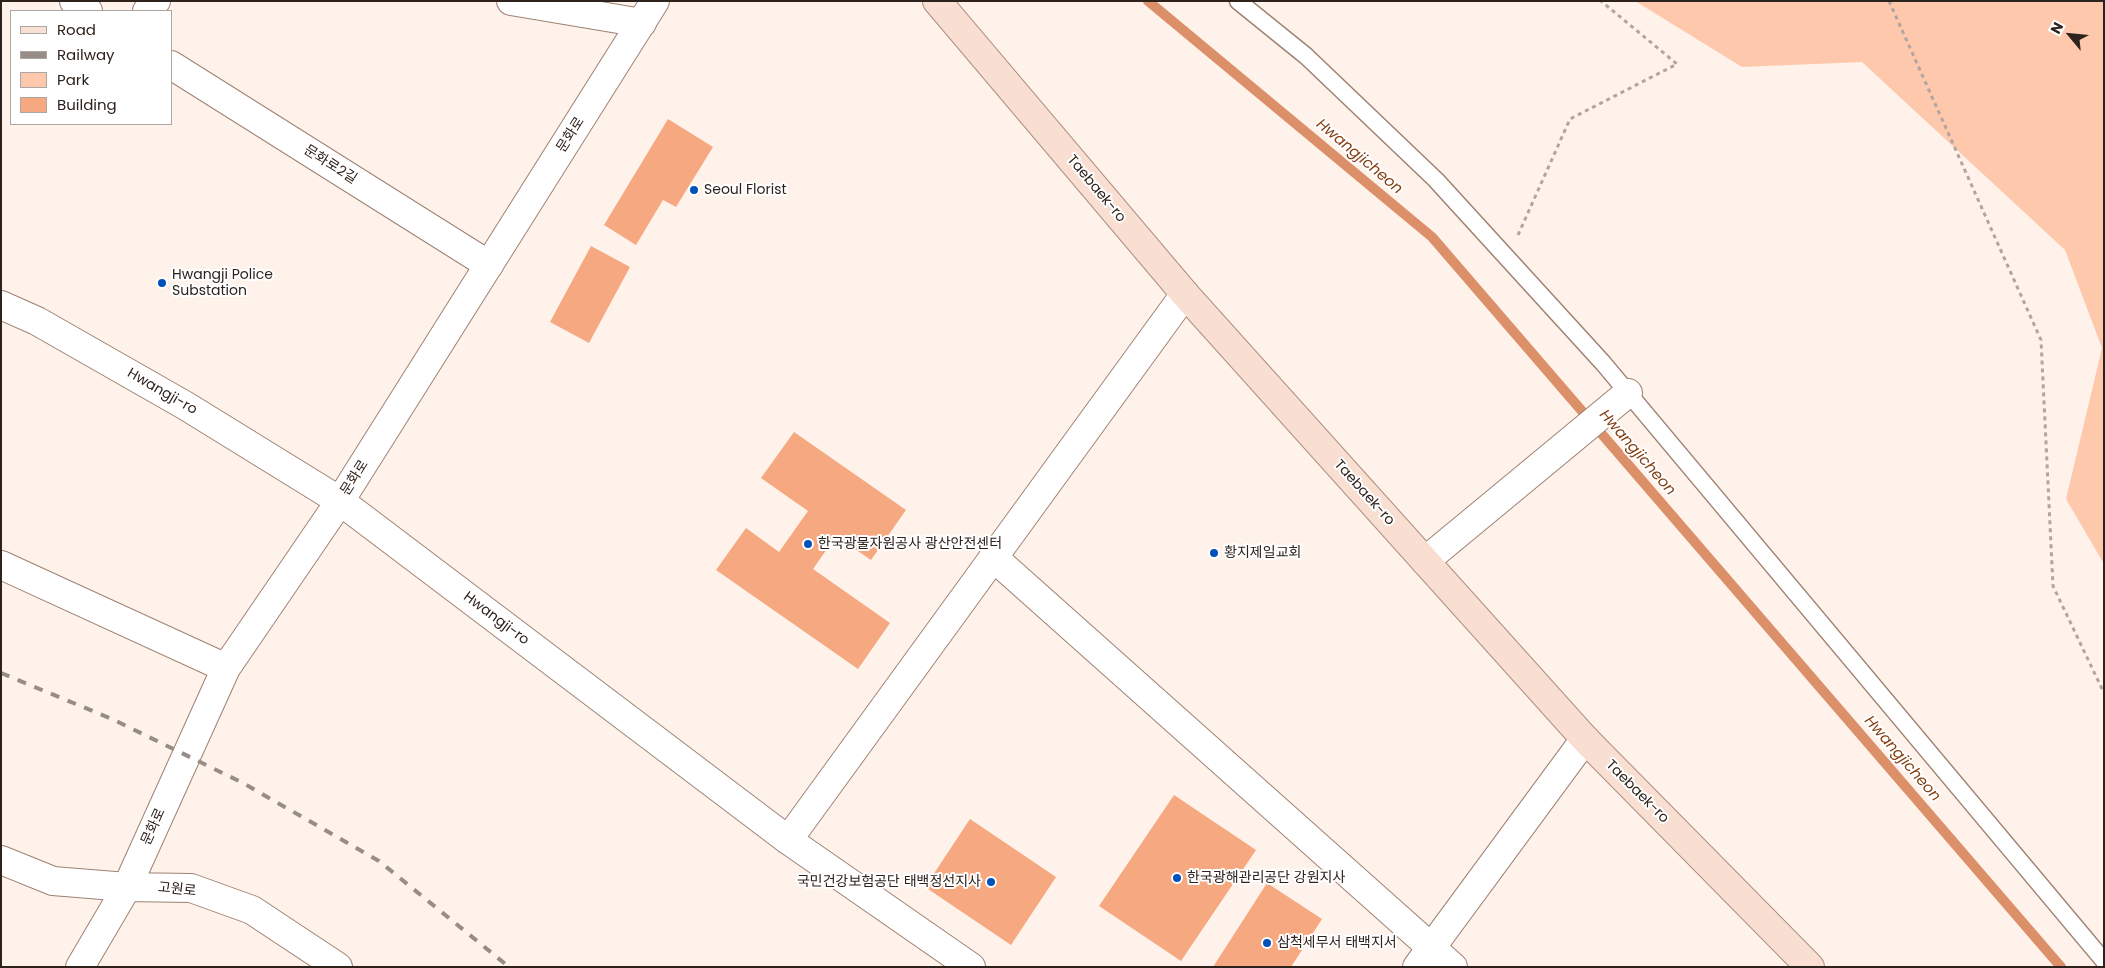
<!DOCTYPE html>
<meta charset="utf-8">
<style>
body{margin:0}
#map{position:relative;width:2105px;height:968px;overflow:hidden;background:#fef2eb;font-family:Poppins,sans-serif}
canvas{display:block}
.frame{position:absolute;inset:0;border:2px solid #2d221c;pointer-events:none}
.legend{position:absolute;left:10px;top:10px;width:162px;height:115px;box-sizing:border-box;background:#fff;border:1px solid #aba7a4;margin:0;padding:6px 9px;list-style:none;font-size:15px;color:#2d221c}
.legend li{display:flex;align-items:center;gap:10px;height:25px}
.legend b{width:25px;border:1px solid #aba7a4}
.north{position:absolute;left:2045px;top:10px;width:50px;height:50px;-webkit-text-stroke:4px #fff;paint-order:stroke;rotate:298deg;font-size:14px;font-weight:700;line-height:20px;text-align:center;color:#2d221c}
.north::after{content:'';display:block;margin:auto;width:18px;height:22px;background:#2d221c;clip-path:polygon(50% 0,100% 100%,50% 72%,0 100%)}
</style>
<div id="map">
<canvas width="2105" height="968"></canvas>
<div class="frame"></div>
<ul class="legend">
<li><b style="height:6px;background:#f8dfd2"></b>Road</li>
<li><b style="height:6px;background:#988c86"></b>Railway</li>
<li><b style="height:14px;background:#fec8ad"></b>Park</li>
<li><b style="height:14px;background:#f6a981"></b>Building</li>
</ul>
<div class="north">N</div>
</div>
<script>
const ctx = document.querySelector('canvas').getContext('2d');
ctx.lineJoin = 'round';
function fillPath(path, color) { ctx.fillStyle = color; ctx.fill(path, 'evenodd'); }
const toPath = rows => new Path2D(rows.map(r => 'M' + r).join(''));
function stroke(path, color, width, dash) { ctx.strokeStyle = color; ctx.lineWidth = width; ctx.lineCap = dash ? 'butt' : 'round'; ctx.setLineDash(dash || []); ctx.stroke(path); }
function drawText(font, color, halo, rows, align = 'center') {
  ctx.font = font + ' Poppins,"Noto Sans KR",sans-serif'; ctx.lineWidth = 4; ctx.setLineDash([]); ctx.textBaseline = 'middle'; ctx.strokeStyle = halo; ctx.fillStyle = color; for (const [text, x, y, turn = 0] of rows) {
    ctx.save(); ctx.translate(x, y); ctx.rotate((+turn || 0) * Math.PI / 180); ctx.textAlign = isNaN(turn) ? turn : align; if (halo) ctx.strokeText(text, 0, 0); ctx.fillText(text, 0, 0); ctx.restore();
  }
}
fillPath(toPath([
 [1635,1,2104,1,2104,564,2066,499,2102,348,2065,250,1862,62,1742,67]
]), '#fec8ad');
stroke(toPath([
 [1148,1,1432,237,2061,967]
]), '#db9069', 10);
fillPath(toPath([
 [668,119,713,147,676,207,663,200,636,245,604,225],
 [591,246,630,267,589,343,550,322],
 [794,432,906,510,871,560,836,536,813,569,890,623,858,669,716,570,746,528,779,552,808,511,761,478],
 [1174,795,1256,850,1181,961,1099,906],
 [970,819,1056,877,1011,945,925,887],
 [1267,883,1322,919,1291,967,1213,967]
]), '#f6a981');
const service = toPath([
 [1238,1,1306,56,1436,180,1603,363,2104,961]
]);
const minor = toPath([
 [74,1,88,11],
 [511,1,642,23],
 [147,11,156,1],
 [171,65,489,265],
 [993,557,1453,967],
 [1425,561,1628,393],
 [1,565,226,668],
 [788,840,1185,294],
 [1417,967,1585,739]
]);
const tertiary = toPath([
 [1,305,37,321,186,406,340,501,788,840,971,967],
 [1,860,53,881,127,887,191,888,252,910,338,967],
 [80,967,127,887,226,668,340,501,655,1]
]);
const primary = toPath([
 [937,1,1185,294,1585,739,1810,967]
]);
stroke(service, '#9e8273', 19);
stroke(minor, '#9e8273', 30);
stroke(tertiary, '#9e8273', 30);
stroke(primary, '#ae8f7f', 30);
stroke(toPath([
 [1889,1,2041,340,2053,586,2104,693],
 [1518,235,1570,119,1677,64,1601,1]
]), '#b1a69f', 3, [4, 4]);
stroke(service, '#fff', 16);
stroke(minor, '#fff', 28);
stroke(tertiary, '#fff', 28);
stroke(primary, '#f8dfd2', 28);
stroke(toPath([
 [1,673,112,719,243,783,379,861,509,967]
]), '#988c86', 4, [9, 9]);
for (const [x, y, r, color] of [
 [694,190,5,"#0052bb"],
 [162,283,5,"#0052bb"],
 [808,544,5,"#0052bb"],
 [1214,553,5,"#0052bb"],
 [1177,878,5,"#0052bb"],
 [991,882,5,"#0052bb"],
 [1267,943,5,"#0052bb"]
]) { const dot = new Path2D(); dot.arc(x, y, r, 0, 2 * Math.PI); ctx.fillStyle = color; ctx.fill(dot); stroke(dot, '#fff', 2); }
drawText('14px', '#2d221c', '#fff', [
 ["문화로",571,135,-58],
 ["문화로2길",330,165,32],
 ["Taebaek-ro",1096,189,50],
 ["Hwangji-ro",162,392,30],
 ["문화로",355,478,-58],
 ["Taebaek-ro",1364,493,48],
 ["Hwangji-ro",496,619,37],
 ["Taebaek-ro",1637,792,45],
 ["문화로",154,827,-66],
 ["고원로",177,890,6]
]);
drawText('14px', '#2d221c', '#fff', [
 ["Seoul Florist",704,190],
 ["Hwangji Police",172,275],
 ["Substation",172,291],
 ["한국광물자원공사 광산안전센터",818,544],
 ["황지제일교회",1224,553],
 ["한국광해관리공단 강원지사",1187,878],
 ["국민건강보험공단 태백정선지사",981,882,"right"],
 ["삼척세무서 태백지서",1277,943]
], 'left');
drawText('italic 15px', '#833e12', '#fff', [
 ["Hwangjicheon",1359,157,40],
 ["Hwangjicheon",1637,453,49],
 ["Hwangjicheon",1902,759,49]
]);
</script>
